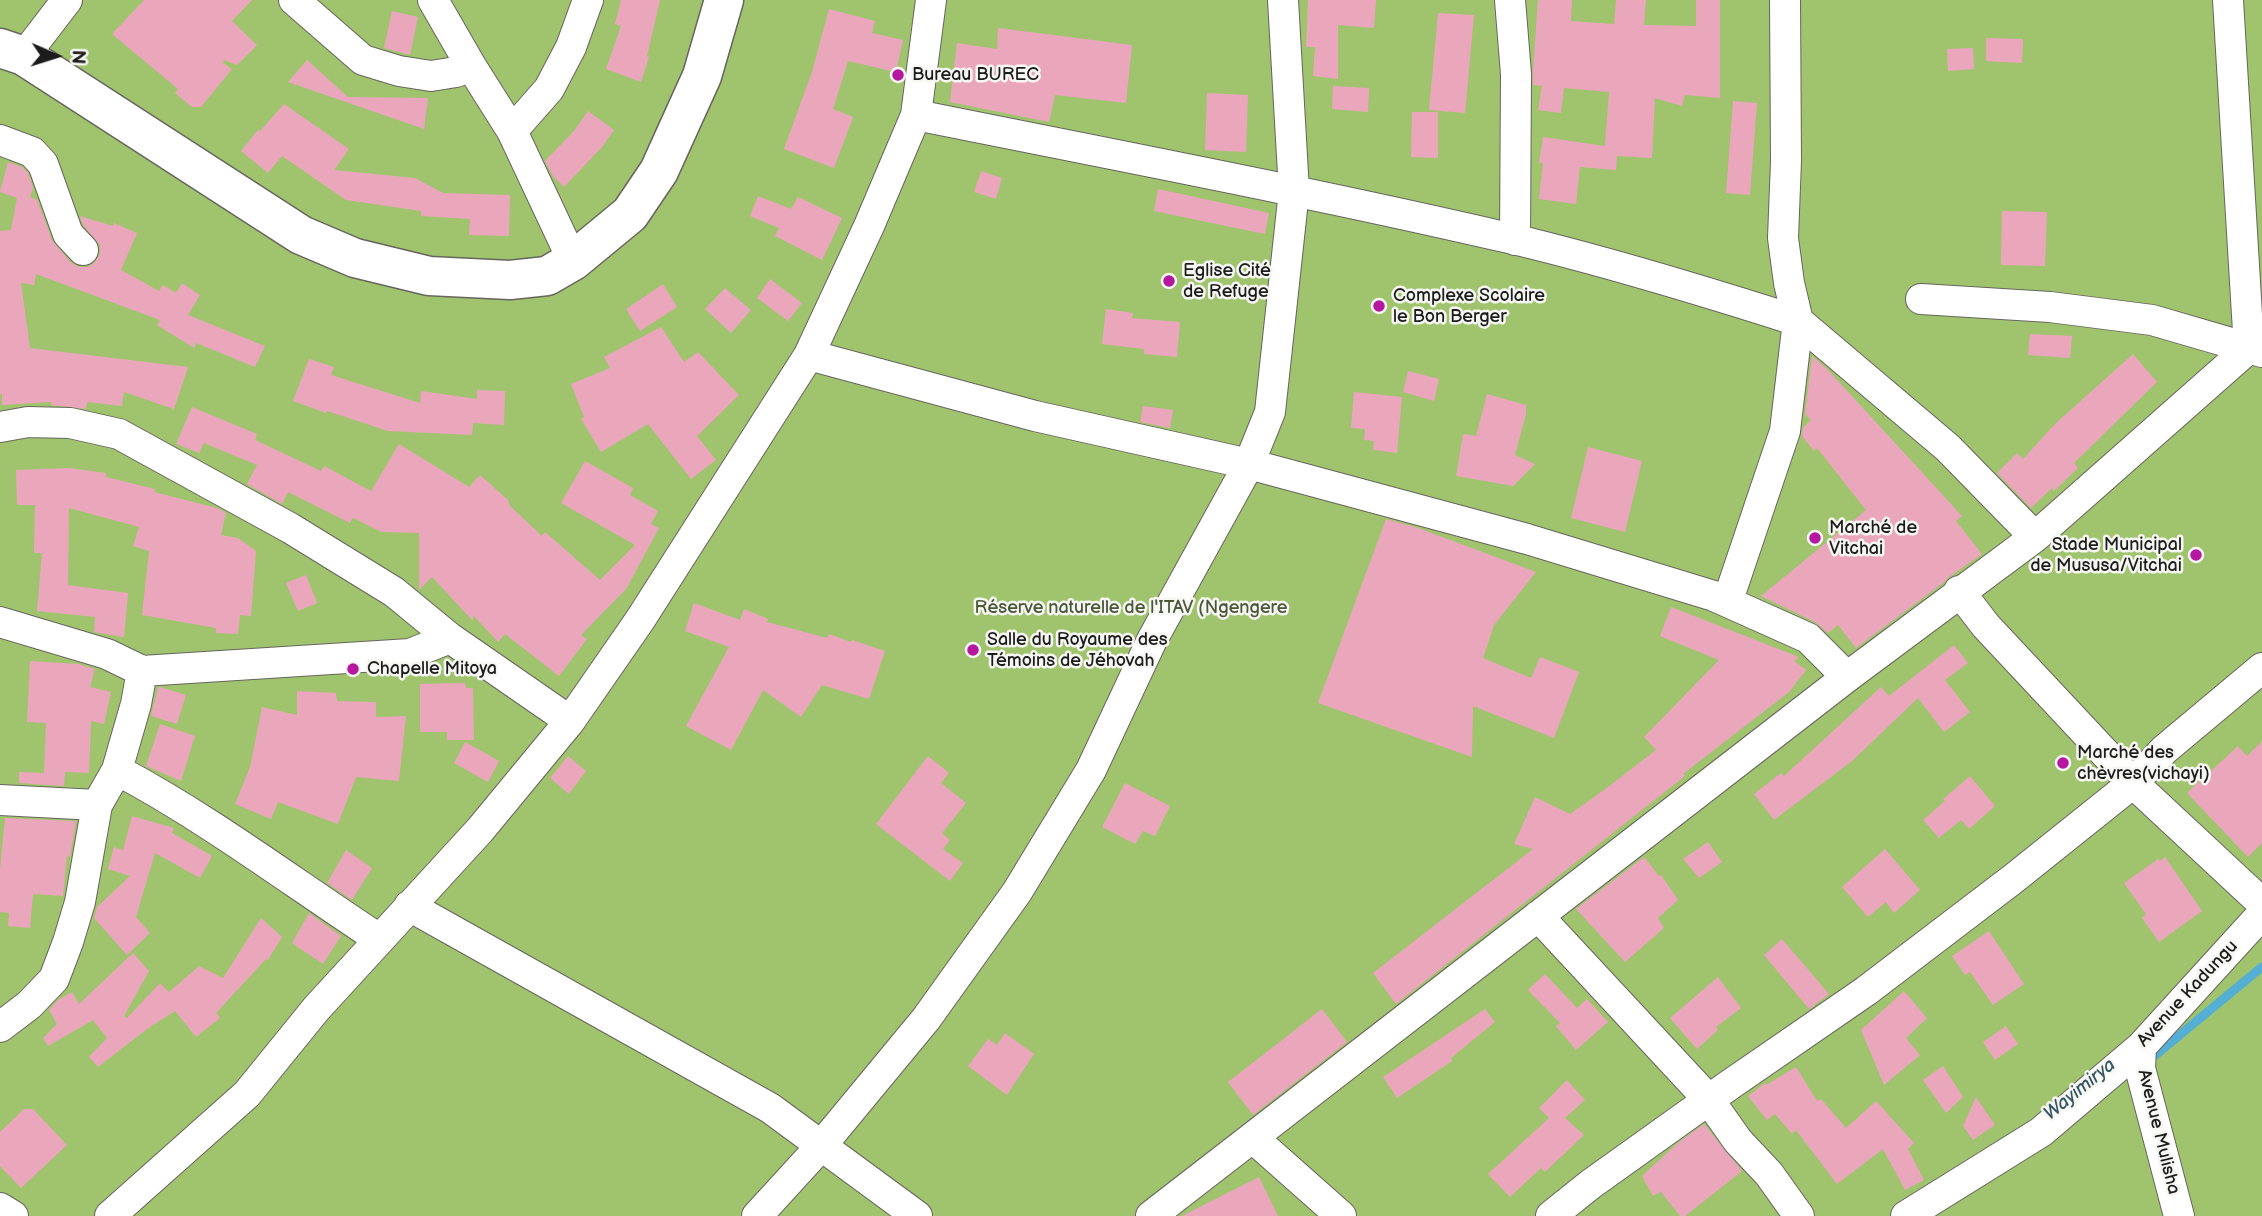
<!DOCTYPE html>
<html>
<head>
<meta charset="utf-8">
<style>
	body { margin:0 }
	#map { position:relative; width:2262px; height:1216px; overflow:hidden; background:#f1ecda; font-family:"Balsamiq Sans",sans-serif }
	canvas { display:block }
	.north { position:absolute; left:21px; top:21px; width:70px; height:70px; -webkit-text-stroke:5px #f6f6f2; paint-order:stroke; rotate:93deg; font-size:19px; font-weight:700; line-height:28px; text-align:center; color:#1c1c1c }
	.north::after { content:''; display:block; margin:auto; width:24px; height:32px; background:#1c1c1c; clip-path:polygon(50% 0,100% 100%,50% 72%,0 100%) }
</style>
</head>
<body>
<div id="map">
<canvas width="2262" height="1216"></canvas>
<div class="north">N</div>
</div>
<script>
const context = document.querySelector('canvas').getContext('2d');
context.lineJoin = 'round';
function fillPath(path, color) { context.fillStyle = color; context.fill(path, 'evenodd'); }
function trace(path, color, width, dash) { context.strokeStyle = color; context.lineWidth = width; context.lineCap = dash ? 'butt' : 'round'; context.setLineDash(dash || []); context.stroke(path); }
function drawText(font, color, halo, rows, align = 'center') {
  context.font = font + ' "Balsamiq Sans",sans-serif'; context.lineWidth = 5; context.setLineDash([]); context.textBaseline = 'middle'; context.strokeStyle = halo; context.fillStyle = color; for (const [text, x, y, turn = 0] of rows) {
    context.save(); context.translate(x, y); context.rotate((+turn || 0) * Math.PI / 180); context.textAlign = isNaN(turn) ? turn : align; if (halo) context.strokeText(text, 0, 0); context.fillText(text, 0, 0); context.restore();
  }
}
fillPath(new Path2D(`
	M0 0H2262V1216H0Z`), '#a0c46e');
trace(new Path2D(`
	M2147 1062 2262 967`), '#55aed3', 9);
fillPath(new Path2D(`
	M144 0H252L232 21 257 45 237 65 224 60 223 63 232 69 201 107H192L175 93 178 89 112 34Z
	M621 0H660L647 56 649 57 641 82 606 69 621 26 615 24Z
	M1308 0H1376L1374 28 1338 25V79L1313 76 1315 47H1306Z
	M1538 0H1572L1571 21 1614 24 1616 0H1646L1644 25 1696 26V0H1720V98L1685 95 1682 106 1655 98 1652 158 1617 156 1616 170 1580 167 1576 204 1539 199 1543 163H1539L1543 137 1605 146 1609 92 1564 88 1561 113 1538 110 1542 86 1533 85V69Z
	M829 9 875 21 872 33 903 40 896 72 848 61 833 109 853 117 834 168 784 149 812 72Z
	M392 11 418 17 410 55 384 48Z
	M1438 13 1474 15 1465 113 1429 110Z
	M998 28 1132 45 1126 103 1055 95 1049 122 950 102 957 43 997 49Z
	M1986 38 2023 39 2022 63 1986 61Z
	M1973 48 1974 69 1948 71 1947 49Z
	M307 60 348 97 428 98 424 129 288 82Z
	M1333 86 1369 88 1368 112 1332 109Z
	M1207 93 1248 95 1246 152 1205 150Z
	M1733 101 1757 103 1750 195 1726 193Z
	M284 104 349 149 334 170 415 178 443 193 510 195 509 236 469 235 470 219 421 216V211L346 200 282 156 268 173 241 151 258 130 260 131Z
	M588 111 614 130 603 146 564 187 553 176 545 161 574 131Z
	M1412 112H1438V158L1411 157Z
	M8 162 22 167 28 173 33 188 30 197 37 200 52 240 70 262 79 267H88L95 262 100 254V245L83 225 80 216 113 226 114 223 137 233 121 270 159 291 163 285 176 293 182 283 200 295 188 315 265 346 255 367 196 343 194 348 157 325 160 320 36 274 34 285 21 283 30 348 188 367 174 409 124 392 122 406 87 402 86 409 51 405V402L2 405V394H0V231L11 230 17 198 0 192Z
	M981 171 1002 178 996 199 974 192Z
	M1158 189 1269 213 1265 234 1154 211Z
	M758 196 791 209 798 197 842 218 822 260 775 236 779 228 750 216Z
	M2002 211 2047 212 2045 266 2001 265Z
	M770 279 802 303 788 321 757 298Z
	M663 284 677 307 640 331 626 309Z
	M725 288 751 310 731 333 705 309Z
	M1106 309 1133 313 1132 318 1180 322 1177 357 1144 354V349L1102 344Z
	M661 327 684 362 698 352 739 395 697 436 716 460 691 479 648 424 601 452 581 419 584 417 571 384 610 368 604 357Z
	M2030 334 2072 336 2070 358 2028 355Z
	M2133 354 2157 382 2074 463 2078 468 2054 491 2052 488 2031 508 1997 473 2017 453 2023 459 2055 424Z
	M1812 356 1828 370 1962 516 1956 521 1982 554 1949 577 1943 583 1856 648 1838 625 1828 633 1815 622 1761 596 1866 510 1817 448 1814 451 1802 436 1803 428 1811 420 1805 414Z
	M309 359 334 367 331 375 420 403 421 391 477 399V390L505 391 504 425 473 423 472 435 388 431 327 411 326 413 293 401Z
	M1408 371 1439 379 1434 401 1403 392Z
	M1354 392 1402 397 1397 453 1373 450 1374 441 1364 440 1365 429 1351 428Z
	M1487 394 1526 405V414L1515 455 1535 464 1513 486 1456 476 1463 434 1476 436Z
	M1143 406 1173 410 1170 428 1140 422Z
	M192 407 257 434 255 440 321 471 324 466 371 491 399 444 469 487 480 475 508 500 510 506 542 536 545 532 600 580 635 545 561 503 585 461 633 488 630 495 658 511 651 524 659 528 626 589 581 635 587 639 559 676 505 634 498 642 473 615V621L432 577 419 590V533L382 532 353 518 350 523 288 492 282 504 247 484 257 465 204 443 199 453 176 444Z
	M1588 447 1642 461 1625 532 1571 518Z
	M69 468 106 473V477L155 489 154 492 217 508 226 513 221 535 238 538 256 551 251 616 240 615 238 634 216 633V628L142 615 149 551 133 546 139 527 69 508 68 585 128 593 124 637 94 632 95 617 37 611 42 553H34L35 505H17L16 470Z
	M1386 519 1418 528 1536 572 1494 625 1483 658 1531 678 1540 657 1579 672 1554 738 1473 706 1472 757 1318 703Z
	M306 575 317 603 298 611 286 583Z
	M694 603 740 620 744 609 768 619 767 622 827 638 829 634 851 642 852 640 885 651 869 699 822 685 801 717 763 690 731 750 686 726 729 647 685 631Z
	M1671 607 1799 657 1794 661 1806 670 1789 692 1683 774 1685 776 1396 1004 1373 973 1533 849 1514 844 1535 797 1570 814 1604 790 1656 750 1644 737 1719 660 1660 636Z
	M1954 645 1968 663 1945 680 1970 712 1944 732 1918 698 1852 761 1774 820 1754 794 1781 773 1784 776 1881 687 1889 696Z
	M30 661 78 664 95 669 90 687 111 692 104 724 91 721 89 773 65 772 64 786 19 783V772L44 773 46 723 27 722Z
	M465 683 466 688H473L474 740H447V732H420V684Z
	M160 687 186 695 177 724 151 716 158 688Z
	M297 691 336 693 337 701 376 702V717L406 716 399 781 356 777 338 824 278 802 271 819 235 804 250 767 262 707 297 715Z
	M160 724 195 736 181 781 146 766Z
	M2262 741V843L2248 857 2187 793 2238 746 2247 756Z
	M465 742 499 761 488 782 454 763Z
	M568 756 586 771 569 794 550 778Z
	M928 756 949 773 941 783 966 803 942 833 950 840 943 849 963 863 950 881 876 824Z
	M1970 776 1995 806 1969 829 1961 820 1939 838 1923 820 1945 801 1943 799Z
	M1125 783 1170 806 1155 836 1143 831 1135 844 1102 827Z
	M132 816 174 828 172 833 212 856 200 878 155 853 136 917 150 933 127 955 94 918 97 907 130 876 108 869 114 847 123 850Z
	M5 818 76 821 70 857 67 856 63 896 33 894 30 928 8 926 9 913 0 912V869Z
	M1708 842 1722 862 1699 878 1683 859Z
	M1885 849 1920 890 1894 913 1886 902 1868 917 1842 887Z
	M346 850 372 868 352 900 327 883Z
	M1644 857 1659 876 1661 875 1678 900 1658 918 1664 928 1625 962 1576 909Z
	M2165 857 2202 911 2159 942 2142 918 2146 914 2124 883 2158 859 2160 861Z
	M309 913 341 936 323 964 292 943Z
	M261 918 282 937 268 960 266 959 216 1013 220 1018 196 1037 175 1011 147 1029 98 1067 89 1057 107 1038 93 1020 48 1046 43 1038 57 1024 49 1010 58 1000 72 992 79 1004 133 953 149 971 124 1016 127 1018 160 983 169 992 199 966 223 978Z
	M1989 931 2024 984 1993 1005 1970 972 1965 975 1952 956Z
	M1782 939 1829 994 1809 1009 1764 955Z
	M1545 974 1577 1008 1587 999 1608 1022 1576 1050 1556 1026 1560 1023 1528 990Z
	M1718 977 1741 1008 1716 1027 1718 1030 1697 1049 1670 1018Z
	M1904 991 1927 1018 1906 1038 1920 1055 1884 1085 1861 1030Z
	M1322 1009 1347 1042 1253 1115 1228 1082Z
	M1485 1009 1495 1022 1451 1058 1452 1061 1397 1098 1383 1077Z
	M2006 1026 2018 1044 1995 1060 1983 1042Z
	M1005 1033 1034 1054 1007 1095 968 1066 988 1039 997 1045Z
	M1943 1066 1963 1097 1946 1113 1923 1080Z
	M1796 1067 1817 1101 1821 1099 1846 1128 1876 1101 1914 1143 1908 1149 1924 1180 1905 1190 1883 1149 1837 1184 1796 1130 1792 1134 1775 1114 1767 1120 1748 1096 1765 1083 1766 1085Z
	M1567 1080 1585 1100 1565 1118 1584 1135 1545 1172 1541 1168 1510 1197 1488 1174 1549 1118 1539 1108Z
	M1976 1097 1995 1125 1973 1140 1963 1126Z
	M24 1109H33L67 1145 21 1188 0 1166V1132Z
	M1704 1124 1742 1171 1685 1216H1680L1661 1192 1653 1196 1642 1176 1679 1142Z
	M1259 1177 1278 1216H1182Z`), '#eaa7bc');
const minor = new Path2D(`
	M294 0 363 60 399 71 431 76 456 72 471 66
	M433 0 471 66 512 131 573 261
	M1510 0 1516 74 1515 240
	M1785 0 1786 161 1783 238 1789 283 1798 321 1948 448 2035 537
	M2228 0 2249 348
	M24 56 67 0
	M916 115C1115 155 1315 193 1513 239 1609 262 1704 291 1798 321L1785 431 1728 600
	M512 131 549 89 571 47 588 0
	M0 140 32 152 43 164 68 234 83 250
	M1921 299 2050 307 2152 320 2262 352
	M809 355 1035 416 1249 464 1527 539 1714 596 1808 638 1847 677
	M0 427 28 422 70 423 119 434 290 528 394 592 450 638 570 721
	M1959 591 1986 626 2133 783 2262 903
	M0 622 107 654 142 671 410 654 450 638
	M117 770C209 819 292 882 379 939
	M0 800 97 805
	M409 906 770 1108 917 1216
	M1538 916 1709 1100 1738 1141 1769 1174 1799 1216
	M0 1027 29 1005 54 979 68 942 80 902 97 805 117 770 136 704 142 671
	M2141 1047 2140 1068 2179 1216
	M1253 1138 1341 1216
	M0 1208 13 1216
	M110 1216 247 1094 316 1009 480 830 570 721 640 620 809 355 869 226 916 115 931 0
	M757 1216 821 1146 926 1019 1017 892 1091 770 1152 640 1249 464 1270 412 1294 191 1283 0
	M1151 1216 1847 677 2035 537 2249 348
	M1551 1216 1591 1184 1728 1086 1866 991 2013 879 2133 783 2164 750 2262 668
	M1906 1216 2041 1132 2141 1047 2262 914`);
const major = new Path2D(`
	M0 48 24 56 301 235 355 258 429 276 510 280 547 276 573 261 630 214 659 171 702 76 724 0`);
trace(minor, '#67655e', 32);
trace(major, '#67655e', 41);
trace(minor, '#fff', 30);
trace(major, '#fff', 38);
for (const [x, y, r, color] of [
	[898,75,7,"#b5179e"],
	[1169,281,7,"#b5179e"],
	[1379,306,7,"#b5179e"],
	[1815,538,7,"#b5179e"],
	[2196,555,7,"#b5179e"],
	[973,650,7,"#b5179e"],
	[353,669,7,"#b5179e"],
	[2063,763,7,"#b5179e"]
]) { const dot = new Path2D(); dot.arc(x, y, r, 0, 2 * Math.PI); context.fillStyle = color; context.fill(dot); trace(dot, '#f6f6f2', 2.5); }
drawText('18px', '#1c1c1c', '#f6f6f2', [
	["Bureau BUREC",912,75],
	["Eglise Cité",1183,271],
	["de Refuge",1183,292],
	["Complexe Scolaire",1393,296],
	["le Bon Berger",1393,317],
	["Marché de",1829,528],
	["Vitchai",1829,549],
	["Stade Municipal",2182,545,"right"],
	["de Mususa/Vitchai",2182,566,"right"],
	["Salle du Royaume des",987,640],
	["Témoins de Jéhovah",987,661],
	["Chapelle Mitoya",367,669],
	["Marché des",2077,753],
	["chèvres(vichayi)",2077,774]
], 'left');
drawText('18px', '#4a5739', '#f6f6f2', [
	["Réserve naturelle de l'ITAV (Ngengere",1131,608]
]);
drawText('18px', '#1c1c1c', '#f6f6f2', [
	["Avenue Kadungu",2188,994,-47],
	["Avenue Mulisha",2158,1132,76]
]);
drawText('italic 19px', '#335665', '#f6f6f2', [
	["Wayimirya",2080,1090,-39]
]);
</script>
</body>
</html>
